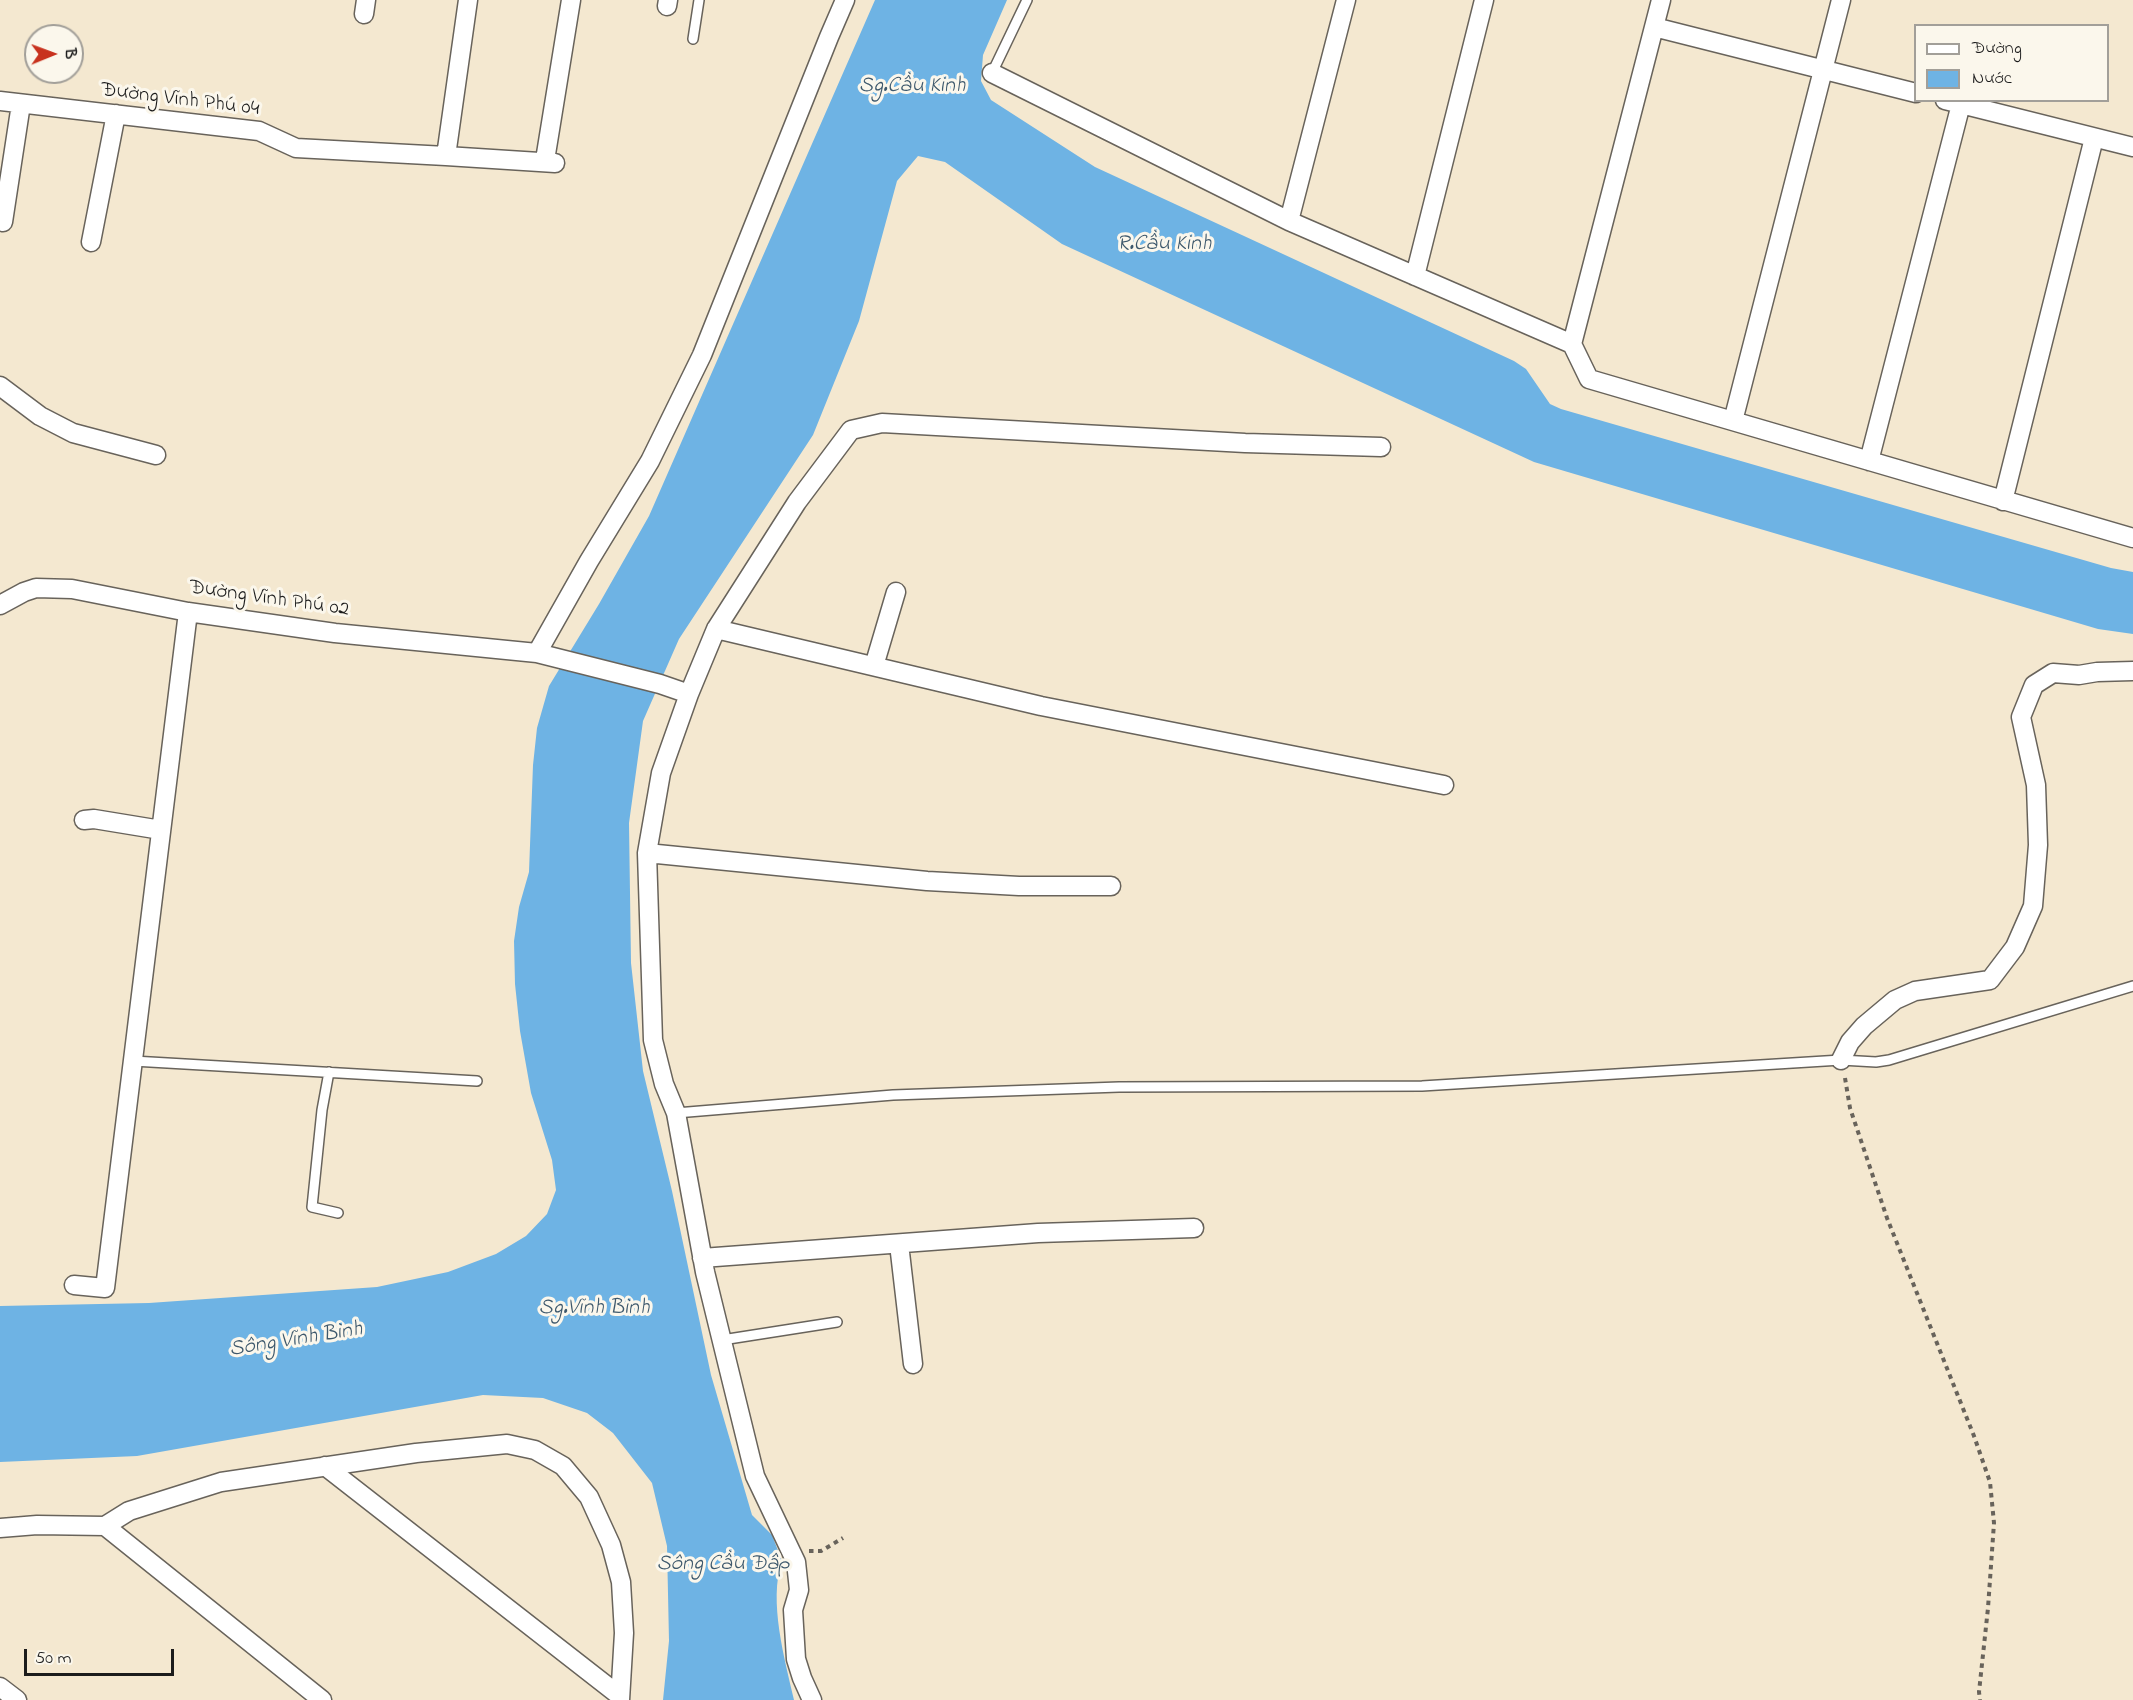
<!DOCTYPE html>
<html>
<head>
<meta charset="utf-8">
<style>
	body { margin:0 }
	#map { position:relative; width:2133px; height:1700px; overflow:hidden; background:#f4e8d0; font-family:"Indie Flower",sans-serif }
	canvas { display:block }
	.legend { position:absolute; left:1914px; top:24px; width:195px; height:78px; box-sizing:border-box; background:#fbf7ec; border:2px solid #a29f99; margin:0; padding:8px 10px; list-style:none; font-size:18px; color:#1c1c1c }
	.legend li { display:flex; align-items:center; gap:12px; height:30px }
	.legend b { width:30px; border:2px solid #a29f99 }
	.north { position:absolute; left:24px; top:24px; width:60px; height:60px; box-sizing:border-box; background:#fbf7ec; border:2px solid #a29f99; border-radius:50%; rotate:89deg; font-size:16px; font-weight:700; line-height:24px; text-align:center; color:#1c1c1c }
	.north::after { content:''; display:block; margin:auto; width:21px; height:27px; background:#c8321e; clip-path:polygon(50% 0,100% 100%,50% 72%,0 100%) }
	.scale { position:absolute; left:24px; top:1649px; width:150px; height:27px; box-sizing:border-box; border:3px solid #1c1c1c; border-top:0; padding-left:8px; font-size:18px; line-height:21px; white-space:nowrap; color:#1c1c1c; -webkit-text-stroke:4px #fbf7ec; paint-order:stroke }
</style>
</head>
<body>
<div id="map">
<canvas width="2133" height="1700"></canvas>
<ul class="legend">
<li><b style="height:8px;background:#fff"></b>Đường</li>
<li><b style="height:16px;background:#6eb3e4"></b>Nước</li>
</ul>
<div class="north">B</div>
<div class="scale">50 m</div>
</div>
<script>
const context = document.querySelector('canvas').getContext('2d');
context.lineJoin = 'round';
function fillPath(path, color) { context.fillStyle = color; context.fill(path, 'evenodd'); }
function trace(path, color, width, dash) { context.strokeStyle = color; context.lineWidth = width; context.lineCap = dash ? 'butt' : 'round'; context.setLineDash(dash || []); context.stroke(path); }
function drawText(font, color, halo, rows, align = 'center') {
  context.font = font + ' "Indie Flower",sans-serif'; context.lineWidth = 6; context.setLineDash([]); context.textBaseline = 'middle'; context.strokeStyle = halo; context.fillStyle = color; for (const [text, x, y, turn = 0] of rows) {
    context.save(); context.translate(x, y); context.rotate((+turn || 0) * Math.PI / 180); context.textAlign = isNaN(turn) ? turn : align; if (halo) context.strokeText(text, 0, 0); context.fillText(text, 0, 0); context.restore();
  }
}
fillPath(new Path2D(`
	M875 0H1007L983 55 981 81 991 100 1095 167 1514 361 1526 369 1550 404 1561 409 2111 568 2133 572V634L2098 629 1534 462 1062 244 945 162 918 156 897 181 859 321 813 435 679 639 643 721 629 823 631 963 643 1071 672 1191 711 1375 752 1515 772 1535 782 1561C768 1601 785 1660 794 1700H663L669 1641 667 1546 652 1483 613 1433 587 1413 543 1398 483 1395 137 1456 0 1462V1306L149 1303 377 1287 448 1272 496 1254 526 1236 547 1214 556 1190 552 1160 531 1093 520 1031 515 984 514 941 519 907 529 872 533 765 537 728 549 686 599 604 649 516Z`), '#6eb3e4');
const service = new Path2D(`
	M693 39 699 0
	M992 73 1027 0
	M133 1061 477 1081
	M329 1072 322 1110 312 1207 338 1213
	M676 1113 893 1095 1119 1087 1422 1086 1841 1060 1876 1062 1889 1060 2133 986
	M722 1340 837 1322`);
const minor = new Path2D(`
	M667 6 668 0
	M364 14 366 0
	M1654 27 1916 93
	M992 73 1289 221 1572 344 1589 379 2133 538
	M1945 100 2133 147
	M0 101 259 131 296 148 446 156 468 0
	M546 154 571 0
	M446 156 555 163
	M1289 221 1346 0
	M3 222 21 104
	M91 242 116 114
	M1415 276 1484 0
	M1572 344 1661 0
	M0 386 40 416 73 433 156 455
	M1733 421 1841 0
	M1869 461 1961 104
	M2003 501 2094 138
	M0 605 24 592 36 588 72 589 188 612 335 633 537 653 660 684 689 694 661 773 647 853 653 1040 664 1084 676 1113 705 1272 755 1476 796 1562 799 1590 793 1610 796 1659 802 1678 812 1700
	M716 629 1041 706 1444 785
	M537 653 589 561 650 461 702 355 829 37 845 0
	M874 666 896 592
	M689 694 716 629 797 502 851 430 882 423 1245 443 1381 447
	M84 820 94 819 161 830
	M647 853 927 881 1019 886H1111
	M1841 1060 1850 1042 1864 1026 1895 1000 1915 991 1990 980 2015 947 2033 906 2038 845 2036 785 2021 717 2034 685 2053 673 2079 675 2097 672 2133 671
	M899 1244 913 1364
	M702 1258 1038 1233 1194 1228
	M74 1285 105 1288 188 612
	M325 1466 620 1696
	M105 1526 322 1700
	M0 1528 37 1525 105 1526 129 1511 221 1482 416 1453 507 1444 535 1450 563 1466 589 1497 611 1545 621 1582 624 1633 620 1700
	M0 1687 17 1700`);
trace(service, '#68635b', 12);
trace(minor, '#68635b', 21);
trace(new Path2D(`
	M1845 1078 1850 1108 1887 1218 1974 1436 1990 1482 1994 1523 1988 1608 1979 1692 1980 1700
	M809 1551H821L843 1538`), '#68635b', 4, [4.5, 4.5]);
trace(service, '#fff', 9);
trace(minor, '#fff', 18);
drawText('21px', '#1c1c1c', '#fbf7ec', [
	["Đường Vĩnh Phú 04",180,101,7],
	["Đường Vĩnh Phú 02",269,600,8]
]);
drawText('italic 22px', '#3d586c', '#fbf7ec', [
	["Sg.Cầu Kinh",912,87],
	["R.Cầu Kinh",1164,245],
	["Sg.Vĩnh Bình",594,1309],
	["Sông Vĩnh Bình",296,1341,-9],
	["Sông Cầu Đập",723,1565]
]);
</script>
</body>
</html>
